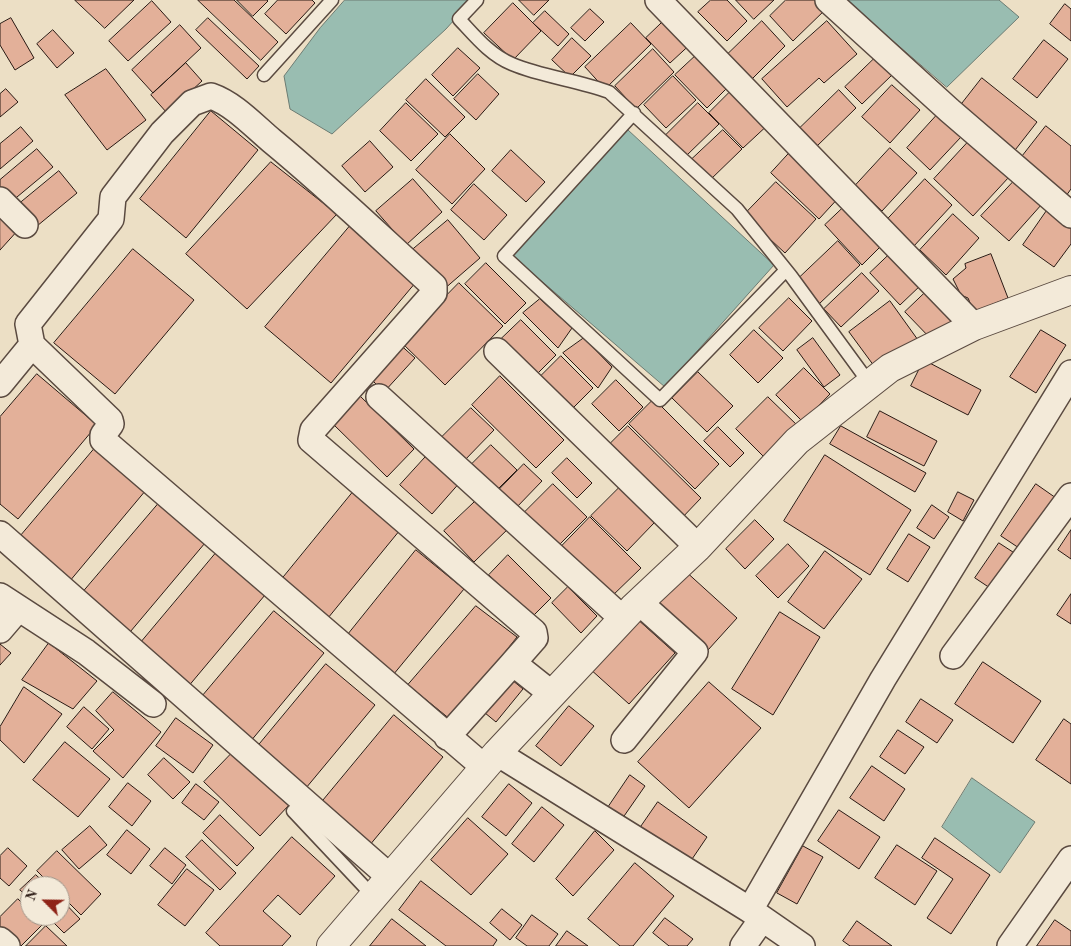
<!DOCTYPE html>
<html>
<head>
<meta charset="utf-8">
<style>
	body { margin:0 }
	#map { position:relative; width:1071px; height:946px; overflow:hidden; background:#ecdfc5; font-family:"Old Standard TT",serif }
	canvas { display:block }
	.north { position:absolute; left:20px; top:876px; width:50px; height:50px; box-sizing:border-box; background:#f3ead9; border:1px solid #a2968a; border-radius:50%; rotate:293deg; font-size:14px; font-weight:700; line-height:20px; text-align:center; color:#291913 }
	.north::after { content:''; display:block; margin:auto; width:18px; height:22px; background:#8f2418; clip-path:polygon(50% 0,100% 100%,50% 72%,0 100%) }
</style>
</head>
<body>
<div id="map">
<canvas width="1071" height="946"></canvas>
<div class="north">N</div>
</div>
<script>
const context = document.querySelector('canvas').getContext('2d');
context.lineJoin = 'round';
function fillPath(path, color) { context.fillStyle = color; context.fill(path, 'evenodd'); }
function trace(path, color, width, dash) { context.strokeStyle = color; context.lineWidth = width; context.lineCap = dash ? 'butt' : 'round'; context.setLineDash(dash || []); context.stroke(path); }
const water = new Path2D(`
	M345 0H472L446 29 332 134 290 109 284 76 320 28Z
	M846 0H999L1019 17 947 87Z
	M628 130 774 265 665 387 510 254Z
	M972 778 1035 822 1000 873 942 827Z`);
fillPath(water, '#99bdb1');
trace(water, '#6c7b72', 1);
const building = new Path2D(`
	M75 0H134L105 28Z
	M198 0H234L278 42 261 60Z
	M237 0H267L268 1 253 16Z
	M278 0H312L315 3 286 34 265 14Z
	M519 0H549L534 15Z
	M711 0H727L747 21 727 41 698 12Z
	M736 0H774L754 19Z
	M786 0H819L827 8 793 41 770 16Z
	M152 1 171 22 128 61 109 41Z
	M513 3 541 31 513 60 484 33Z
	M1065 4 1071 9V41L1050 24Z
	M590 9 604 22 585 41 571 28Z
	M545 11 569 34 558 46 533 23Z
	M671 14 696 39 670 63 646 38Z
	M11 18 34 58 15 70 0 45V24Z
	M208 18 259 66 247 79 196 30Z
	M762 21 785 46 752 79 728 54Z
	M827 21 857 54 824 83 819 78 787 107 762 79Z
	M631 23 651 44 605 89 585 67Z
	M180 25 201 48 153 93 132 70Z
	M53 30 74 53 57 68 37 44Z
	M572 38 591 56 570 77 552 60Z
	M1044 40 1068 59 1037 98 1013 79Z
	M458 48 480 68 453 96 432 75Z
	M704 48 735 80 707 108 675 75Z
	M653 49 674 72 636 109 615 86Z
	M875 58 892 75 862 104 845 87Z
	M186 63 202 81 167 113 151 95Z
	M106 69 146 120 107 150 65 95Z
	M478 74 499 94 476 120 454 99Z
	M673 76 696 100 666 128 644 105Z
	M982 78 1037 122 1012 154 957 110Z
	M426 79 465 117 445 137 406 100Z
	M892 85 920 110 890 143 862 117Z
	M736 86 771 122 743 148 709 113Z
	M6 89 18 102 0 117V94Z
	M839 90 856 108 816 147 799 129Z
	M406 103 438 134 411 161 380 131Z
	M698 103 719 124 686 156 666 135Z
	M211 111 258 150 186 238 140 199Z
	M937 115 961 137 930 170 907 148Z
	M1046 126 1071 146V189L1063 200 1017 163Z
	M21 127 33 141 0 169V144Z
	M723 130 742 149 709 181 690 161Z
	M450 134 485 169 452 204 416 170Z
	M970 140 1009 177 973 216 934 179Z
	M370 141 393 167 365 192 342 166Z
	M890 148 917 173 882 211 855 186Z
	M37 149 53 167 11 202 0 189V180Z
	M793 149 842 194 819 219 771 173Z
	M511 150 545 182 526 202 492 171Z
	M271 162 337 214 247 309 186 254Z
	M59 171 77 193 37 226 19 204Z
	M413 179 442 212 406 245 376 211Z
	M925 179 952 205 913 247 885 222Z
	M1016 179 1042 204 1009 241 981 216Z
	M776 182 816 219 785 253 744 215Z
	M474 184 507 215 484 240 451 210Z
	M845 206 882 245 862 265 825 225Z
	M1048 209 1071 225V244L1054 267 1023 245Z
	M953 214 979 238 946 275 920 250Z
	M0 215 19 229 0 250Z
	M448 220 480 258 443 290 411 251Z
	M350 226 416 282 331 383 265 327Z
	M838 241 860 265 819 304 797 280Z
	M133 249 194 300 115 394 54 343Z
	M892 252 922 284 900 305 870 273Z
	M991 254 1008 298 974 312 968 298 961 295 953 279 966 268 965 264Z
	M486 263 526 303 505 324 465 284Z
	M862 273 879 291 841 327 824 309Z
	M459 283 503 326 445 385 401 342Z
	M929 289 956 319 933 341 905 312Z
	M789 298 812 321 783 351 759 328Z
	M540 299 572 328 558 348 523 313Z
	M890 301 918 340 877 370 849 332Z
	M521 320 556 355 533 378 497 343Z
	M754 330 783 358 758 383 730 355Z
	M1041 330 1066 345 1036 393 1010 377Z
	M584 338 612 367 598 388 563 353Z
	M813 338 840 375 824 387 797 350Z
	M396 341 415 358 384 392 366 374Z
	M561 356 593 388 571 410 539 378Z
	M924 360 981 390 968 415 911 386Z
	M804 368 830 394 803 422 776 395Z
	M698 372 733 406 707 432 672 398Z
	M37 374 97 425 18 519 0 504V417Z
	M500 376 564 440 536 468 472 405Z
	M616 380 643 407 619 431 592 404Z
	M359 395 414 449 387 477 332 423Z
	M768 397 798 426 766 459 736 429Z
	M654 399 719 464 695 489 629 424Z
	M471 408 494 430 462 463 439 440Z
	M880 411 937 441 924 466 867 437Z
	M628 426 701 498 679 521 605 449Z
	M841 426 926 473 915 492 830 444Z
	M718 427 744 453 730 467 704 441Z
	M491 445 517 470 498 489 472 464Z
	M95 448 146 490 69 582 18 539Z
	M431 451 462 480 432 514 400 485Z
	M825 455 911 510 870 575 784 521Z
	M567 458 592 483 577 498 552 473Z
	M524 464 542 481 515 509 497 492Z
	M553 484 587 517 557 547 523 514Z
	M1036 484 1056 498 1022 550 1001 536Z
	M619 488 654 523 627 551 591 516Z
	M353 492 400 530 328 618 282 579Z
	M958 492 974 500 963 521 948 512Z
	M482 495 511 526 474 562 444 531Z
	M159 503 205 543 125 638 78 598Z
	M932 505 949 517 934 539 917 528Z
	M590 517 641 568 610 598 560 548Z
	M755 520 774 539 745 569 726 549Z
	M1071 530V559L1058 550Z
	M909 534 930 547 908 582 887 569Z
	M999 543 1016 554 993 590 975 578Z
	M788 544 809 566 778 598 756 576Z
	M416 550 464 589 393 675 346 637Z
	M825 551 862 579 824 629 788 602Z
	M216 553 265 595 187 688 138 646Z
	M508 555 551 598 532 617 489 575Z
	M683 569 737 618 708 650 654 601Z
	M568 587 597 616 581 633 552 603Z
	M1071 594V624L1057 615Z
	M476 606 517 637 451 720 408 685Z
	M274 611 324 653 250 742 200 699Z
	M780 612 820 637 773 715 732 689Z
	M635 617 675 653 629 704 589 668Z
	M49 643 97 681 73 709 22 680Z
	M0 644 11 653 0 665Z
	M983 662 1041 701 1013 743 955 704Z
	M326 664 375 705 301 794 253 752Z
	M506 675 523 689 496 722 479 708Z
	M709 682 761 728 689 808 638 762Z
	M24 687 62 714 24 763 0 740V727Z
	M113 692 161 732 123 778 93 751 114 730 96 711Z
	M921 699 953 720 937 743 906 722Z
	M569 706 594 726 561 766 536 746Z
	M84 707 109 729 92 749 67 727Z
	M394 715 443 757 369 846 321 803Z
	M176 718 213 745 193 773 156 746Z
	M1064 719 1071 724V784L1036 760Z
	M898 730 924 747 905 774 880 757Z
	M65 742 110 779 78 817 33 780Z
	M233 752 289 805 260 836 204 782Z
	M164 758 190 782 173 799 148 775Z
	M872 766 905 789 884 821 850 798Z
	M630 775 645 786 622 819 607 809Z
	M128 783 151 801 132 826 109 807Z
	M196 784 219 802 204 820 182 803Z
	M509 784 532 803 506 836 482 817Z
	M658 802 707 837 688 865 638 831Z
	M542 807 564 825 534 862 512 844Z
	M839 810 880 837 859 869 818 841Z
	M220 815 254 848 237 866 203 833Z
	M468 818 508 854 471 895 431 860Z
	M90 826 107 845 79 869 62 850Z
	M127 830 150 849 131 874 107 855Z
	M595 831 614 850 573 896 556 879Z
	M292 837 335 876 300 915 278 895 263 911 291 936 282 946H220L206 933Z
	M935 838 990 875 951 934 927 918 953 879 922 858Z
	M202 840 236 873 220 890 186 857Z
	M897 845 937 871 915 905 875 878Z
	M803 846 823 857 797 904 777 893Z
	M8 848 27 866 9 886 0 878V856Z
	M165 848 186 865 172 884 150 866Z
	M57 851 101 894 81 915 60 894V886H52L37 871Z
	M635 863 674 896 633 946H620L588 919Z
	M187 869 214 890 185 926 158 905Z
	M36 875 48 886H30V899L20 890Z
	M421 881 497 940 493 946H446L399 910Z
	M60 898 80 919 64 933 47 916H60Z
	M18 899 30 911V916H35L43 924 21 946 0 927V917Z
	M502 909 522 925 510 940 490 923Z
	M532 915 558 934 549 946H527L516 938Z
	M665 918 693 939 687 946H669L653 933Z
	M392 919 426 946H370Z
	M1055 920 1071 931V946H1037Z
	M857 921 892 946H850L843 941Z
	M46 926 67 946H26Z
	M567 931 588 946H556Z`);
fillPath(building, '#e3b099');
trace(building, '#291913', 1);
const service = new Path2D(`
	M477 0 459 19C475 36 490 55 512 64 543 77 577 80 609 92L737 209 791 276 870 384
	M264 75 332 0
	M634 113 504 256 660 400 786 270
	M293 811 373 896`);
const minor = new Path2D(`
	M658 0 974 326
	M828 0 949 110 1071 215
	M0 200 25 225
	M32 345 110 420 111 424 103 435V440L484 767
	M497 351 698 547
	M0 384 32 345 28 324 111 219 113 197 162 133 192 103 211 96C234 104 253 125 272 141 328 187 380 237 434 286V293L313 430 311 440 534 632 535 638 513 663 552 694
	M379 397 623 619
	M0 534 390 877
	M0 596 86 652 153 704
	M0 630 18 609
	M953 656 1071 496
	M447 737 513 663
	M624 740 695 652 639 602
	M497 753 750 910 802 946
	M750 910 883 679 1071 373
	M0 940 7 946
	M743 946 762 919
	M1010 946 1071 859`);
const tertiary = new Path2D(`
	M331 946 497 753 633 608 698 547 797 441 890 368 974 326 1071 290`);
trace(service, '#5a4a40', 15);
trace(minor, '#5a4a40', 28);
trace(tertiary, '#5a4a40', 30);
trace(service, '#f3ead9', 12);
trace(minor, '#f3ead9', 25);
trace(tertiary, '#f3ead9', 28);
</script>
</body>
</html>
